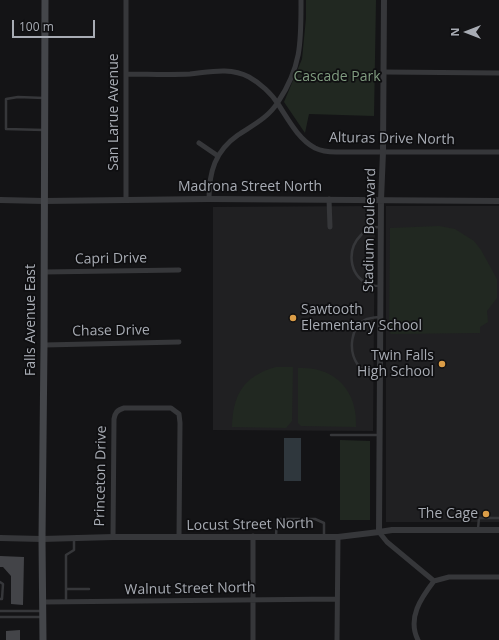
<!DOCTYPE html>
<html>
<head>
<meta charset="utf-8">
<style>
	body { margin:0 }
	#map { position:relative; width:499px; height:640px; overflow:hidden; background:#141416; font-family:"Open Sans",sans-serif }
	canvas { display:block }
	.north { position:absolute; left:447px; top:12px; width:40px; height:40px; -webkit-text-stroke:3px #0f0f11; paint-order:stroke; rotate:270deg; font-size:11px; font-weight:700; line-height:16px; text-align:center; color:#a8acb4 }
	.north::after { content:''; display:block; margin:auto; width:14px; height:18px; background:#a8acb4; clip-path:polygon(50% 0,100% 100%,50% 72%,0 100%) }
	.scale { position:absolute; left:12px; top:20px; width:83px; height:18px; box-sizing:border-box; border:2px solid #a8acb4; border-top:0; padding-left:5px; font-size:12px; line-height:14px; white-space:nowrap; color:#a8acb4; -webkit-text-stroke:3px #0f0f11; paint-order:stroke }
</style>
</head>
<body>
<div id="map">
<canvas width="499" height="640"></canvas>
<div class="north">N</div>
<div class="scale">100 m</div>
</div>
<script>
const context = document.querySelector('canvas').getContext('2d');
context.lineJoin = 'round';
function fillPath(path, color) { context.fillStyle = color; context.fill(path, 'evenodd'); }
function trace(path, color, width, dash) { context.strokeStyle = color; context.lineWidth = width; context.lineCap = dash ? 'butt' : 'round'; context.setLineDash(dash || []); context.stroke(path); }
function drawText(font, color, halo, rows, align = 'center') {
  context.font = font + ' "Open Sans",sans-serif'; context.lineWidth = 3.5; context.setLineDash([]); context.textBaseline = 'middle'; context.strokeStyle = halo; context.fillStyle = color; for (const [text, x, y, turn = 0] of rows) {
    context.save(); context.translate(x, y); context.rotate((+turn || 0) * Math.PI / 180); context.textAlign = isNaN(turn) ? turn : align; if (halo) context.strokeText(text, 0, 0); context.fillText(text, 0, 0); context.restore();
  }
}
fillPath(new Path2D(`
	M375 206 373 431 213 430V207Z
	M386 206H499V522H386Z`), '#202022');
fillPath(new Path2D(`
	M306 0H376L374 116 309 114 305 133 284 102 302 59 306 18Z
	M439 226 455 229 474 241 481 250 497 279V298L487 311 488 322 480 327V333L391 334 389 330 390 228Z
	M276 367H293L292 421 286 428 232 427C233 395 243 376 276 367Z
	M298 368C335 366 358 391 356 427L301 426 298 423Z
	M340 440 370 441V520H340Z`), '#212821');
fillPath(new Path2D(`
	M284 438H301V481H284Z`), '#2f373d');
fillPath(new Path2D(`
	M0 556 24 557 23 605 11 604V576L3 567H0Z
	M20 630V640H6V631Z`), '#434448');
trace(new Path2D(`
	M44 98 18 97 6 99V129L44 130
	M380 227C377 227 374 227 371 228 367 228 364 232 361 235 347 249 348 274 368 284 371 286 376 286 380 286
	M379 377C372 374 363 372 358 365 348 351 350 326 367 319 371 318 376 317 380 317
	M331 435H379
	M478 529 479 518H499
	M276 536 277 519H315L324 523V536
	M0 582 3 584 2 599H0
	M66 589H89
	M66 601V555L74 550V539
	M0 611H42
	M0 617H41`), '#36373a', 2.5);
trace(new Path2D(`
	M384 72 499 73
	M126 74C147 74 168 75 190 74 210 72 230 67 249 77 260 83 272 94 278 104 288 119 298 139 315 148 321 151 329 152 336 152H499
	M199 143 218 156
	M209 199C209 172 215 151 238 135 253 125 268 118 278 102 302 66 301 41 301 0
	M329 199 330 227
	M126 200V0
	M44 272 179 270
	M44 345 179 342
	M379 532 387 542 434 581
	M113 537 114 419C115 413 117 410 124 408H171L179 414 180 423 179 537
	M434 581 449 577H499
	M43 602 337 599
	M253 640V536
	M337 640 338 537
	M418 640C407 618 421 598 434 581`), '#36373a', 5);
trace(new Path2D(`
	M0 200 44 201 209 199 499 201
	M379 532 381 200 383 152 384 0
	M0 538 42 539 113 537H338L379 532 392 530H499`), '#36373a', 6);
trace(new Path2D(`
	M43 640 42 539 44 345 45 0`), '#44464a', 7);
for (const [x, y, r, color] of [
	[293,318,4,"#db9d47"],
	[442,364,4,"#db9d47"],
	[486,514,4,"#db9d47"]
]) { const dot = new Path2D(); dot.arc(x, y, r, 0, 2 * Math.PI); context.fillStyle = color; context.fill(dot); trace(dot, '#0f0f11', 1.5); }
drawText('14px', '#819d81', '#0f0f11', [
	["Cascade Park",337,77]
]);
drawText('14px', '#a8acb4', '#0f0f11', [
	["San Larue Avenue",114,112,-90],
	["Alturas Drive North",392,139,1],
	["Madrona Street North",250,187],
	["Stadium Boulevard",370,230,-89],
	["Capri Drive",111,259,-1],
	["Falls Avenue East",31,320,-90],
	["Chase Drive",111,331,-1],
	["Princeton Drive",101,476,-89],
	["Locust Street North",250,525,-1],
	["Walnut Street North",190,589,-1]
]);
drawText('14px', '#a8acb4', '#0f0f11', [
	["Sawtooth",301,310,"left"],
	["Elementary School",301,326,"left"],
	["Twin Falls",434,356],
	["High School",434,372],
	["The Cage",478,514]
], 'right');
</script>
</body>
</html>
